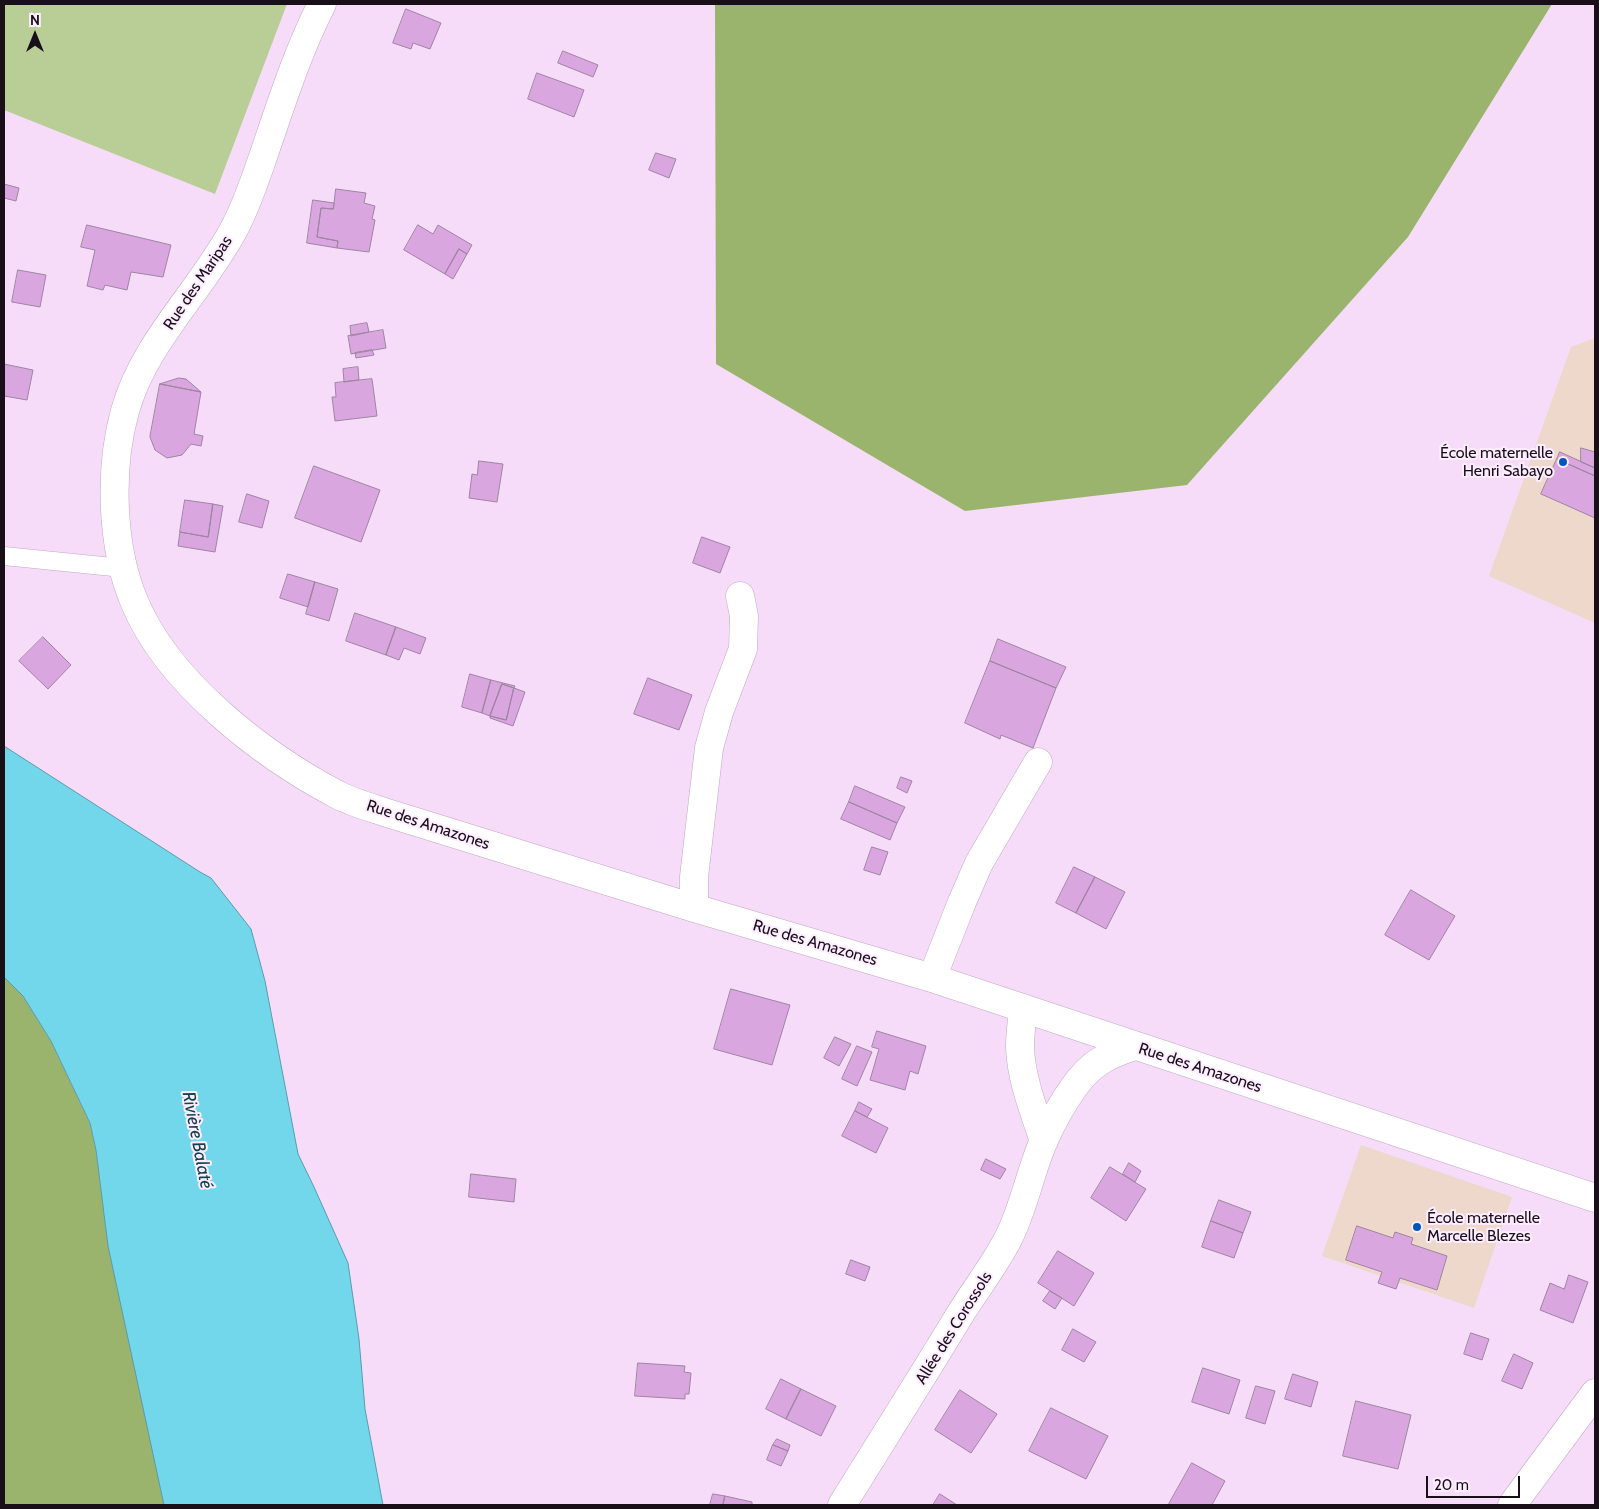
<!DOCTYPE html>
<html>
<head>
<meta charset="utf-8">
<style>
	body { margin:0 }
	#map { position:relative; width:1599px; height:1509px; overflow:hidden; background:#f6dcf9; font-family:Cabin,sans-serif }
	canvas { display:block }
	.frame { position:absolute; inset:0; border:5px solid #180f19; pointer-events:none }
	.north { position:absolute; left:10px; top:10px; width:50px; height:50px; -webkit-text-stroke:4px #fdedff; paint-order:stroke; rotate:0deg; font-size:14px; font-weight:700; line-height:20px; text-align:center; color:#180f19 }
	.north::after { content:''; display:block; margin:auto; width:18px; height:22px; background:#180f19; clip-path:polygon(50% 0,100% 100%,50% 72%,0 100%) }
	.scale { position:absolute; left:1426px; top:1476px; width:94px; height:22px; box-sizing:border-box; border:2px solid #180f19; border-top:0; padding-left:6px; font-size:15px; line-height:18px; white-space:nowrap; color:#180f19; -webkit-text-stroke:4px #fdedff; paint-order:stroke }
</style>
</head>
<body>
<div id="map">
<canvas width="1599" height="1509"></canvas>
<div class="frame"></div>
<div class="north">N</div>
<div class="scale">20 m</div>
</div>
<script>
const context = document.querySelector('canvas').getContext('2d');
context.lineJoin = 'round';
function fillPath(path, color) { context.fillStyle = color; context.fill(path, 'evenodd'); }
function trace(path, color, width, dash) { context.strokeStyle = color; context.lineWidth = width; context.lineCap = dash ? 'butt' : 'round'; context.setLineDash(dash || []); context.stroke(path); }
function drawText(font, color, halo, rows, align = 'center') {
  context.font = font + ' Cabin,sans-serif'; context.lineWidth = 4; context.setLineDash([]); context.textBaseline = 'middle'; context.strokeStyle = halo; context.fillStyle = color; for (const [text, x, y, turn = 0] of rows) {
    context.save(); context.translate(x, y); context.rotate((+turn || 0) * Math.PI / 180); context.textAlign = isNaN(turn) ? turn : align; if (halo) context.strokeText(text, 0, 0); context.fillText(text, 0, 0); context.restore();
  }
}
fillPath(new Path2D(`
	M1595 338V623L1489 576 1571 347Z
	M1361 1145 1512 1197 1474 1308 1322 1256Z`), '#eed7cb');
fillPath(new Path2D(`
	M4 4H287L215 194 4 110Z`), '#b9ce97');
fillPath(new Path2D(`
	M715 4H1552L1408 237 1187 485 965 511 716 364Z
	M4 977 23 996 51 1041 90 1123 96 1150 164 1505H4Z`), '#9ab46e');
const water = new Path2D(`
	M4 746 200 872 211 878 251 929 265 981 298 1154 314 1187 348 1263 359 1339 365 1409 383 1505H164L108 1246 96 1150 90 1123 51 1041 23 996 4 977Z`);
fillPath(water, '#73d7ec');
trace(water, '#589bad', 1);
const building = new Path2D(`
	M406 9 441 23 430 49 413 43 411 49 393 43Z
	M563 51 598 65 593 77 558 63Z
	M537 73 584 90 574 117 528 99Z
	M656 153 676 159 669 178 649 170Z
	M4 184 19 188 16 201 4 198Z
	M336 189 366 193 364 203 375 206 372 219 375 220 369 252 337 248 338 241 317 237 321 208 333 209Z
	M313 200 334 203 333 209 321 208 317 237 338 241 337 248 307 243Z
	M87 225 171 245 163 277 131 272 127 290 105 285 103 290 87 286 95 250 81 247Z
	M418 225 433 234 438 225 472 245 467 254 459 249 445 274 404 250Z
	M459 249 467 254 453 279 445 274Z
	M18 270 46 275 40 307 12 302Z
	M367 323 369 332 351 336 350 326Z
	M383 330 386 348 351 354 348 336Z
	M372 350 374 355 356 358 355 353Z
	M4 364 33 370 27 400 4 396Z
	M358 367 359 380 344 382 343 369Z
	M179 378 186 379 201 392 160 384Z
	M372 379 377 416 335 421 332 397H336L335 383Z
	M160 384 201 392 194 434 203 436 201 446 191 444 182 455 167 458 155 450 150 437Z
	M1581 448 1595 452V468L1581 462Z
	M1560 452 1595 468V476L1557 459Z
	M1557 459 1595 476V518L1541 494Z
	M479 461 503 464 497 502 469 498 472 474 477 475Z
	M314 466 380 490 361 542 295 518Z
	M247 494 269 501 262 528 239 522Z
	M185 500 213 504 208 537 180 532Z
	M213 504 223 506 215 552 178 546 180 532 208 537Z
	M702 537 730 547 720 573 693 563Z
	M288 574 315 582 308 607 280 598Z
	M315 582 338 589 329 621 306 614Z
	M355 613 396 627 386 655 346 641Z
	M396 627 426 638 420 654 404 648 399 660 386 655Z
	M43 637 71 665 48 689 19 661Z
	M998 639 1066 667 1056 688 990 661Z
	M990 661 1056 688 1033 748 1001 735 1000 739 965 723Z
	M470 674 491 680 482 713 462 707Z
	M648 678 692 695 679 730 634 714Z
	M491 680 515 686 514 688 502 684 490 716 482 713Z
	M502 684 514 688 506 720 490 716Z
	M514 688 525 692 513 726 490 718V716L506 720Z
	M901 777 912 781 907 793 897 788Z
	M855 786 905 807 897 823 849 802Z
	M849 802 897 823 890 840 841 819Z
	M872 847 888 852 880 875 864 870Z
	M1074 867 1095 877 1076 913 1056 903Z
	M1095 877 1125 892 1106 929 1076 913Z
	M1411 890 1455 916 1429 960 1385 935Z
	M731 989 790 1005 772 1065 714 1049Z
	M877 1031 926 1046 918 1074 910 1071 905 1090 870 1080 879 1049 872 1047Z
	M835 1037 851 1044 839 1066 824 1058Z
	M857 1046 872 1052 857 1086 842 1079Z
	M859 1102 872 1109 867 1117 855 1111Z
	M855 1111 888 1128 876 1153 842 1136Z
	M986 1159 1006 1169 1000 1179 981 1170Z
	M1129 1163 1141 1171 1135 1182 1123 1174Z
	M1110 1167 1146 1189 1126 1221 1091 1198Z
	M471 1174 516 1179 514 1202 469 1197Z
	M1219 1200 1251 1212 1243 1233 1211 1221Z
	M1211 1221 1243 1233 1234 1258 1202 1247Z
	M1357 1226 1393 1238 1395 1232 1413 1238 1411 1244 1447 1256 1437 1290 1400 1278 1396 1289 1378 1283 1382 1272 1346 1260Z
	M1058 1251 1094 1273 1074 1306 1038 1283Z
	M851 1260 870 1267 865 1281 846 1274Z
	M1569 1275 1588 1282 1573 1323 1540 1310 1550 1283 1564 1289Z
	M1050 1291 1062 1298 1055 1309 1043 1301Z
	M1073 1329 1096 1342 1084 1362 1062 1350Z
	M1471 1333 1489 1339 1482 1360 1464 1354Z
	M1514 1354 1533 1363 1522 1389 1502 1381Z
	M638 1363 685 1366 684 1372 691 1373 689 1394H685V1399L635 1396Z
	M1203 1368 1240 1380 1229 1414 1192 1402Z
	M1293 1374 1318 1382 1311 1407 1285 1399Z
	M781 1379 801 1389 786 1419 766 1409Z
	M1256 1386 1275 1391 1265 1424 1246 1418Z
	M801 1389 836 1406 821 1436 786 1419Z
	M960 1390 997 1414 971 1453 935 1430Z
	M1356 1401 1411 1415 1398 1469 1343 1456Z
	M1051 1408 1108 1436 1086 1479 1029 1451Z
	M777 1439 790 1445 788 1451 773 1445Z
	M773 1445 788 1451 781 1466 767 1460Z
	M1192 1463 1225 1481 1212 1505H1171L1169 1504Z
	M713 1494 725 1496 723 1505H710Z
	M940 1494 957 1505H933Z
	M725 1496 752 1502V1505H723Z`);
fillPath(building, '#daa6e0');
trace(building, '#9d85a0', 1);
const service = new Path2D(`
	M4 556 123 568`);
const minor = new Path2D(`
	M322 4C298 51 282 101 265 151 256 177 247 205 234 229 201 291 144 342 125 411 109 468 111 546 134 601 167 682 262 755 338 795 352 802 369 807 384 812L694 908 932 978 1595 1198
	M694 908V877L709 748 719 712 743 649 744 616 740 596
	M932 978 962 902 979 863 1038 762
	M1023 1008C1022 1021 1020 1034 1020 1047 1021 1079 1034 1111 1044 1141
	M842 1505C881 1442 921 1379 959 1316 975 1290 994 1266 1008 1239 1024 1208 1030 1172 1044 1140 1052 1122 1062 1104 1074 1087 1091 1063 1107 1055 1135 1046
	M1512 1505 1595 1393`);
trace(service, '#c0a7c3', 19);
trace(minor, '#c0a7c3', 29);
trace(service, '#fff', 18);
trace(minor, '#fff', 28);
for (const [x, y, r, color] of [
	[1563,462,5,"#0456bf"],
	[1417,1227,5,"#0456bf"]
]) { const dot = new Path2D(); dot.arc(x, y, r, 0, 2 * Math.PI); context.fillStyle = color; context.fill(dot); trace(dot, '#fdedff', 2); }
drawText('16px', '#180f19', '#fdedff', [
	["Rue des Maripas",198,283,-56],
	["Rue des Amazones",428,825,18],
	["Rue des Amazones",815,943,16],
	["Rue des Amazones",1200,1068,18],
	["Allée des Corossols",954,1328,-58]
]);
drawText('16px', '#180f19', '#fdedff', [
	["École maternelle",1553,453],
	["Henri Sabayo",1553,471],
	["École maternelle",1427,1218,"left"],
	["Marcelle Blezes",1427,1236,"left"]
], 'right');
drawText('italic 18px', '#12414a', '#fdedff', [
	["Rivière Balaté",197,1140,79]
]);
</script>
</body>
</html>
